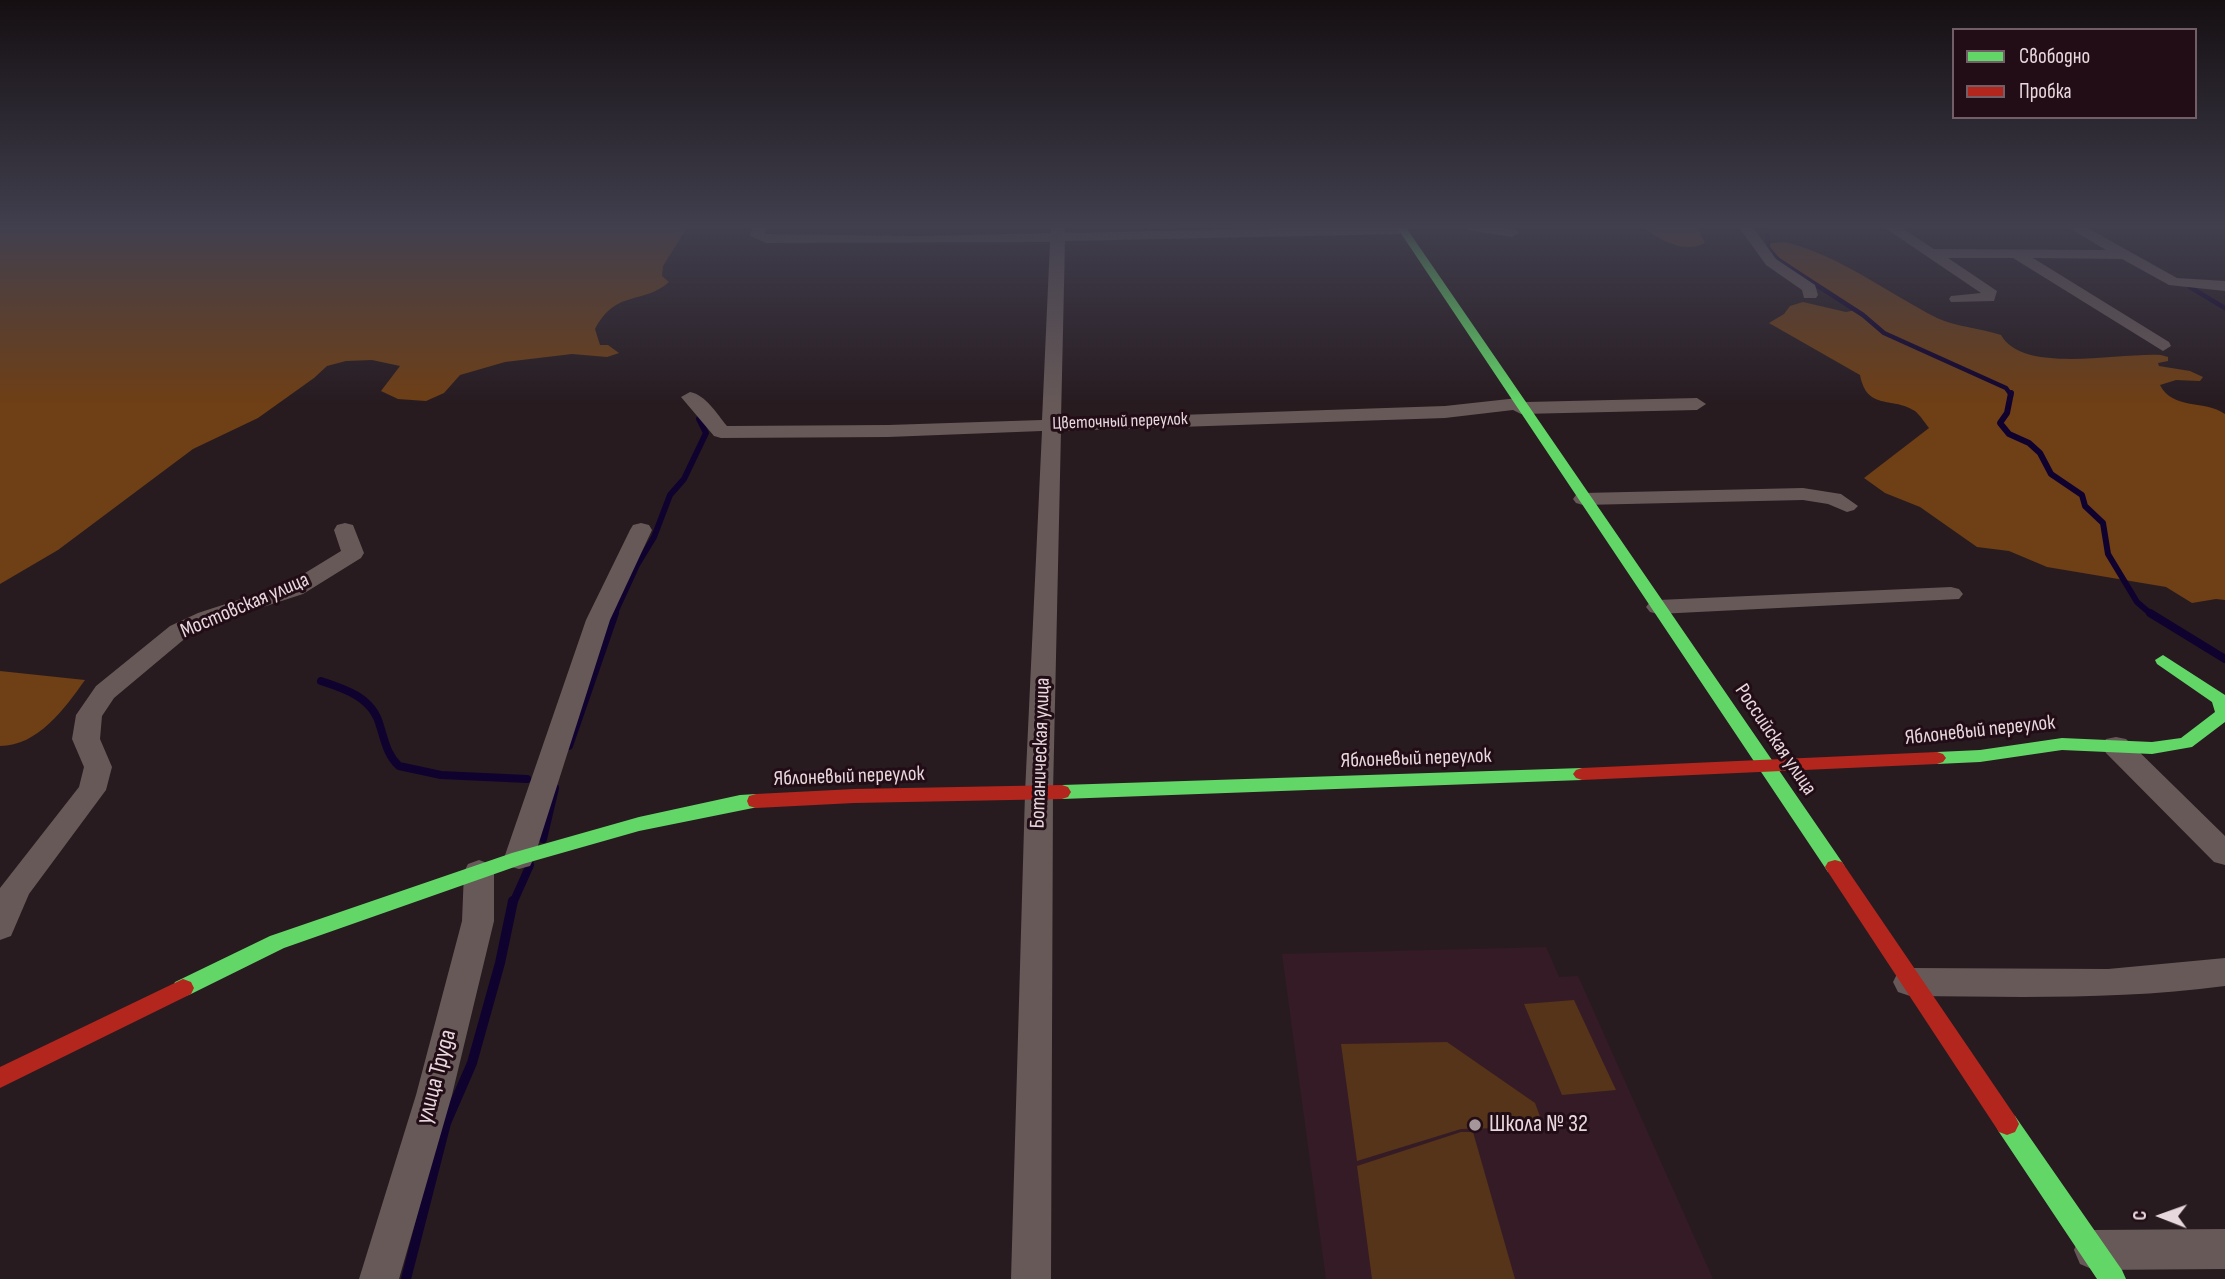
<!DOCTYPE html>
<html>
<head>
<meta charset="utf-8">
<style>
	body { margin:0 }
	#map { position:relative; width:2225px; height:1279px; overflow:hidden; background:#271b20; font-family:"Sofia Sans Condensed",sans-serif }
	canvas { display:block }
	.legend { position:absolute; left:1952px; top:28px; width:245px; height:91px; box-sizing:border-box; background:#220d16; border:2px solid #715e66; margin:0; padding:9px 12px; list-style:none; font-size:21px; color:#e7d8dd }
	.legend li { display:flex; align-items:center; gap:14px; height:35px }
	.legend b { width:35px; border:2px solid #715e66 }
	.north { position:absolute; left:2127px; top:1181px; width:70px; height:70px; -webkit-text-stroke:5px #220d16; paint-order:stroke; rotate:271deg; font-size:19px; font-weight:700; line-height:28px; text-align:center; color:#e7d8dd }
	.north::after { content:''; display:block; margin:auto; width:24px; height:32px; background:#e7d8dd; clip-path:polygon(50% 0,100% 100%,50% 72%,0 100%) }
</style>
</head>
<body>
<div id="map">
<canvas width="2225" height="1279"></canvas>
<ul class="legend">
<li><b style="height:9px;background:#63d668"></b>Свободно</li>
<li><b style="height:9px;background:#b3261e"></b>Пробка</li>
</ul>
<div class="north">С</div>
</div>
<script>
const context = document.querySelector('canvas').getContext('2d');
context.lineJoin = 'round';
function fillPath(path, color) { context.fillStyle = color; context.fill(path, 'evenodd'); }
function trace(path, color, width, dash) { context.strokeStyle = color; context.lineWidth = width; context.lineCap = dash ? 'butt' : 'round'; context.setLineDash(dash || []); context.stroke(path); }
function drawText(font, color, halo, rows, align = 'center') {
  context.font = font + ' "Sofia Sans Condensed",sans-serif'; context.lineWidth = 6; context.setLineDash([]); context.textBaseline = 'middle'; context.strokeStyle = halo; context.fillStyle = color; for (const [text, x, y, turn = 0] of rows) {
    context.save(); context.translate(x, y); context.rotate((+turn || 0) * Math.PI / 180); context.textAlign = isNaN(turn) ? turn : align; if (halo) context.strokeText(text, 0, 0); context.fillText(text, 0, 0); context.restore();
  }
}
fillPath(new Path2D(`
	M1546 947 1559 977 1578 976 1713 1279H1326L1282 954Z`), '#351b26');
fillPath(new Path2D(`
	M1574 1000 1616 1090 1562 1095 1524 1004Z
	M1447 1042 1535 1103 1544 1127 1461 1129 1357 1161 1341 1044Z
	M1461 1132H1473L1515 1279H1372L1357 1166Z`), '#553419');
fillPath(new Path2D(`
	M0 226H688L663 266 662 276 669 282C643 305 616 289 595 329L600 345H608L619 353 607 357 572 354 505 362 460 375 444 393 426 401 398 399 381 391 400 366 372 360 346 361 327 366 314 378 258 418 193 449 58 550 0 584Z
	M1642 226H1734L1698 228 1705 243C1685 254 1658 240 1642 226Z
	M1785 242C1839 255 1888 293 1937 318 1956 327 1981 328 2001 335 2023 375 2121 352 2161 355L2168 357V361L2158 363 2159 366 2190 371 2203 377 2200 381 2176 380 2160 385C2172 410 2206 400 2225 414V600L2216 599 2192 603 2166 587 2047 567 2009 551 1977 547 1920 507 1885 493 1864 478 1929 428C1925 423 1920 415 1915 411 1891 396 1867 411 1860 375L1769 323 1784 314 1790 306 1803 302 1846 312 1856 310 1774 254 1764 250 1762 244Z
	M0 671 85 680C65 708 38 746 0 746Z`), '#6f3f15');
trace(new Path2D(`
	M1760 226 1767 233 1768 248 1778 260 1863 315 1884 333 2006 388 2011 395
	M2190 287 2225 308`), '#10022e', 4.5);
trace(new Path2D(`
	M2011 393 2007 413 2000 423 2009 434 2029 443 2040 453 2051 474 2082 495 2085 506 2103 523 2108 554 2137 602 2152 615
	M614 615 637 565 654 537 670 495 684 479 706 433 699 419 701 416`), '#10022e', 6);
trace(new Path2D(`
	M2150 613 2225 659
	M321 681C346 689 373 698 380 726 385 741 387 755 399 766L441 775 527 779
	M569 746 615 613
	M543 839 555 788
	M513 903 530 865`), '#10022e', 8);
trace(new Path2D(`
	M406 1279 446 1123 472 1063 500 963 513 901`), '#10022e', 10);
fillPath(new Path2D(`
	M769 226 764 234 920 236 1051 233V226H1065V233L1374 226H1404L1409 230 1402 234 1065 241 1061 419 1445 406 1518 398 1526 402 1697 398 1706 404 1697 410 1521 414 1513 410 1445 418 1061 431 1053 793 1051 1279H1011L1025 793 1042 431 888 437 721 438 714 436 681 397 690 392C706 395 717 414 727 426L888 425 1042 420 1050 242 766 243 750 236 753 226Z
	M1461 226H1497L1517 230 1519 233 1512 237 1468 230Z
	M1738 226H1752L1776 259 1815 285 1818 295 1816 298H1804L1802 290 1766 265Z
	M1882 226H1899L1934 249 2106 250 2066 226H2084L2177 278 2225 281V291L2169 285 2122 259 2033 258 2169 342 2171 346 2163 351 2013 258H1948L1997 291 1994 301 1951 302 1949 299 1951 296 1981 293Z
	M1803 488 1841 494 1858 506 1854 510 1847 512 1828 504 1803 500 1583 505 1576 503 1573 499 1576 495 1583 493Z
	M345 523 353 525 364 553 361 558 303 594 214 623 188 636 114 698 102 716 100 739 112 767 106 790 29 894 11 936 0 940V888L79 787 84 767 72 739 76 715 96 686 170 626 198 613 287 584 341 551 334 530 337 525Z
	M641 523 649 525 652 530 610 620 534 858 530 866 519 869 508 866 504 858 586 620 630 530 633 525Z
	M1951 587 1959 589 1963 594 1959 599 1658 614 1650 612 1646 607 1650 602 1658 600Z
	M2116 737 2126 739 2225 836V865L2214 862 2106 753 2102 746 2106 739Z
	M479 860 490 864 494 872V921L452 1095 399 1279H359L416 1095 462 921 464 872 468 864Z
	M2225 958V986C2120 1000 2015 997 1910 996L1898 992 1893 982 1898 972 1910 968 2108 969Z
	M2225 1229V1269L2094 1270 2080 1264 2074 1250 2080 1236 2094 1230Z`), '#675958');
fillPath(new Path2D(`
	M1396 226H1405L1842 862 1845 867 1842 872 1835 874 1828 872Z
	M2163 655 2225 695V722L2192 747 2152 754 2062 750 1980 762 1937 764 1931 762 1928 758 1931 754 1937 752 1980 750 2062 738 2152 742 2181 738 2215 712 2212 702 2157 664 2155 660Z
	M1582 768 1588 770 1591 774 1588 778 1582 780 1062 799 1056 797 1053 792 1056 787 1062 785Z
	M756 794 763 796 765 801 763 806 639 831 523 864 284 948 191 994 183 997 175 994 172 988 175 982 270 936 512 853 639 817 740 795Z
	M2007 1113 2015 1116 2122 1270 2126 1279H2097L1999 1132 1995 1124 1999 1116Z`), '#63d668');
fillPath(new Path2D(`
	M1937 752 1943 754 1946 758 1943 762 1937 764 1582 780 1576 778 1573 774 1576 770 1582 768Z
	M1062 785 1068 787 1071 792 1068 797 1062 799 854 803 756 808 749 806 747 801 749 796 756 794 854 789Z
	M1835 860 1842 862 2015 1116 2019 1124 2015 1132 2007 1135 1999 1132 1828 872 1825 867 1828 862Z
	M183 979 191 982 194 988 191 994 0 1088V1067Z`), '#b3261e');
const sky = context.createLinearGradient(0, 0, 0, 405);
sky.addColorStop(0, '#150f12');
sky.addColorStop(0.56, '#413f4e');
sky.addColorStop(1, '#413f4e00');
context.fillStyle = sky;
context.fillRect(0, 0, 2225, 405);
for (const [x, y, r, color] of [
	[1475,1125,7,"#a4969b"]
]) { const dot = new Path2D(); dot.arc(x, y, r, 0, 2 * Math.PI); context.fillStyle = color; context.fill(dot); trace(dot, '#220d16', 2.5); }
drawText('18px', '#e7d8dd', '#220d16', [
	["Цветочный переулок",1120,422,-2]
]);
drawText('21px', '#e7d8dd', '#220d16', [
	["Мостовская улица",245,606,-23],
	["Яблоневый переулок",1980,731,-6],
	["Российская улица",1775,740,56],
	["Ботаническая улица",1041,753,-88],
	["Яблоневый переулок",1416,759,-2],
	["Яблоневый переулок",849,777,-2]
]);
drawText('24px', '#e7d8dd', '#220d16', [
	["улица Труда",437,1077,-75]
]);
drawText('24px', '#e7d8dd', '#220d16', [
	["Школа № 32",1489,1125]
], 'left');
</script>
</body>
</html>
